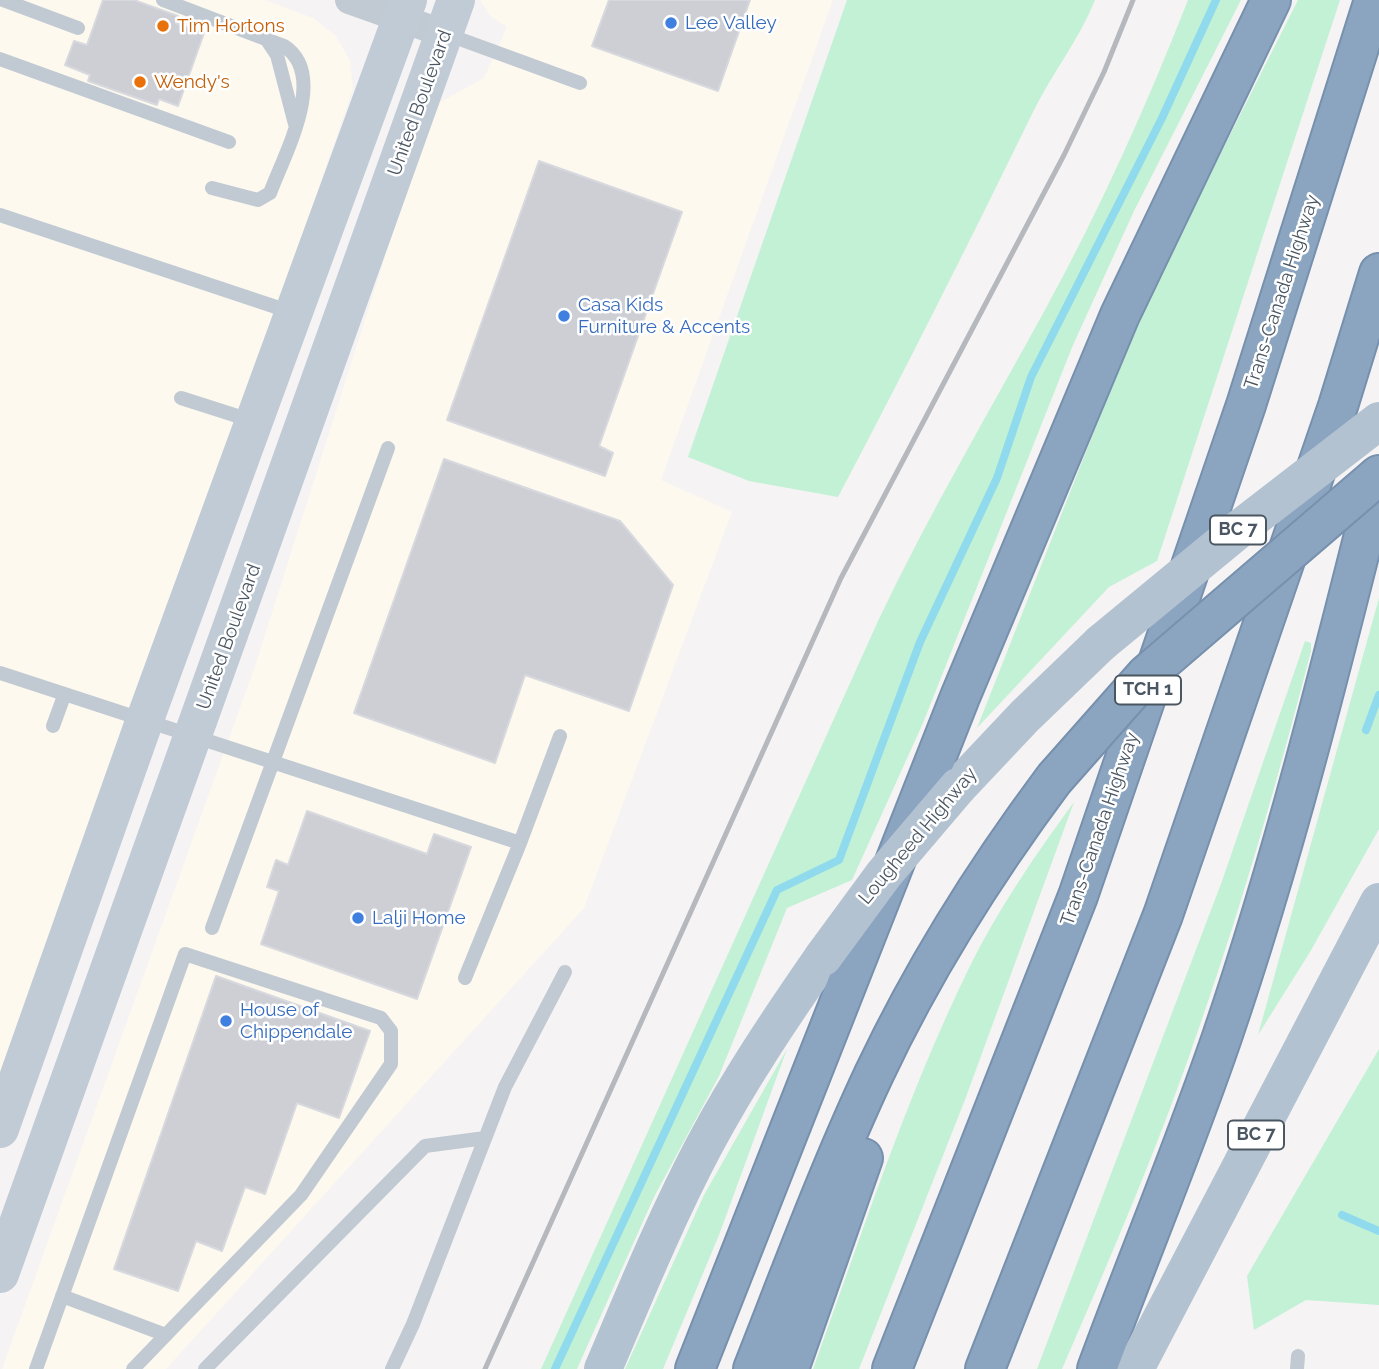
<!DOCTYPE html>
<html>
<head>
<meta charset="utf-8">
<style>
	body { margin:0 }
	canvas { display:block; background:#f5f3f3 }
</style>
</head>
<body>
<canvas width="1379" height="1369"></canvas>
<script>
const context = document.querySelector('canvas').getContext('2d');
context.lineJoin = 'round';
function fillPath(path, color) { context.fillStyle = color; context.fill(path, 'evenodd'); }
function trace(path, color, width, dash) { context.strokeStyle = color; context.lineWidth = width; context.lineCap = dash ? 'butt' : 'round'; context.setLineDash(dash || []); context.stroke(path); }
function drawText(font, color, halo, rows, align = 'center') {
  context.font = font + ' Raleway,sans-serif'; context.lineWidth = 5; context.setLineDash([]); context.textBaseline = 'middle'; context.strokeStyle = halo; context.fillStyle = color; for (const [text, x, y, turn = 0] of rows) {
    context.save(); context.translate(x, y); context.rotate((+turn || 0) * Math.PI / 180); context.textAlign = isNaN(turn) ? turn : align; if (halo) context.strokeText(text, 0, 0); context.fillText(text, 0, 0); context.restore();
  }
}
fillPath(new Path2D(`
	M0 0H265L313 18 336 36 350 61 353 89 0 1110Z
	M480 0H833L661 480 732 512 584 908 166 1369H2L255 666 433 106 484 78 507 27 490 16Z`), '#fdf9ef');
fillPath(new Path2D(`
	M847 0H1095C1079 40 1052 73 1033 112 970 241 905 370 838 497L749 481 688 457Z
	M1188 0H1241L1134 211 1073 345 923 723 852 880 787 908 719 1076 654 1197 577 1369H541L878 621C929 514 989 412 1046 308 1100 209 1147 105 1188 0Z
	M1298 0H1340L1157 561 1109 587 977 728 1127 348 1172 250Z
	M1379 598V829L1310 952 1258 1035Z
	M1305 641 1311 643V651C1279 775 1244 898 1202 1019 1162 1138 1112 1254 1062 1369H1037L1222 881Z
	M1074 802 966 1097 859 1369H813C862 1234 906 1097 969 968 998 909 1036 854 1074 802Z
	M787 1049 719 1235 663 1369H625L704 1195Z
	M1379 1049V1305L1306 1300 1254 1330 1247 1276Z`), '#c3f1d5');
trace(new Path2D(`
	M1366 730 1379 695
	M1342 1215 1379 1231
	M555 1369 777 890 839 860 920 642 997 478 1031 377 1162 118 1216 0`), '#90daee', 8);
const building = new Path2D(`
	M103 0H134L178 16 176 23 204 33 178 106 159 99 157 105 88 81 90 75 65 65 74 41 87 45Z
	M609 0H750L718 91 592 46Z
	M539 161 682 212 599 446 613 453 605 476 447 420Z
	M444 459 620 521 673 585 629 711 525 675 495 763 354 713Z
	M307 811 427 854 434 834 471 847 417 999 261 944 279 891 267 887 276 860 288 865Z
	M216 976 370 1031 339 1118 297 1103 265 1194 245 1187 222 1251 196 1241 178 1291 114 1269Z`);
fillPath(building, '#cdcfd5');
trace(building, '#d7d9de', 2);
const motorway = new Path2D(`
	M695 1369 960 697 1120 315 1271 0
	M753 1369C792 1270 829 1170 874 1074 923 970 986 870 1054 779
	M789 1369 863 1158
	M892 1369 1078 896 1246 405 1374 0
	M985 1369 1163 915 1338 406 1379 273
	M1097 1369C1138 1258 1184 1148 1222 1037 1285 853 1332 663 1379 475`);
trace(motorway, '#7690ad', 42);
trace(new Path2D(`
	M3 0 78 28
	M163 0 284 46C329 75 284 155 270 193L258 200 212 188
	M446 34 580 83
	M267 40 277 55 295 124
	M0 59 229 142
	M0 215 291 312
	M181 398 253 421
	M0 673 520 843 560 736
	M53 726 64 696
	M212 928 388 448
	M465 978 520 843
	M62 1296 166 1335
	M36 1369 185 954 381 1018 391 1031V1064L301 1195 133 1369
	M205 1369 425 1146 485 1138
	M392 1369 413 1324 505 1087 565 972
	M1297 1369 1298 1356`), '#c1cad2', 14);
trace(new Path2D(`
	M349 0 445 34`), '#c1cad2', 28);
trace(new Path2D(`
	M0 1129 144 722 408 0
	M0 1274 456 0`), '#c1cbd6', 38);
trace(new Path2D(`
	M958 787 1025 716 1101 643
	M603 1369C635 1294 666 1218 704 1146 739 1080 780 1019 823 957
	M1135 1369 1379 902`), '#b3c2d1', 38);
trace(motorway, '#8ba5c1', 38);
trace(new Path2D(`
	M485 1369 841 578 1064 155 1104 72 1133 0`), '#b5b8bd', 5);
const motorwayBridge = new Path2D(`
	M1054 779 1146 675 1379 475`);
trace(motorwayBridge, '#7690ad', 42, []);
trace(new Path2D(`
	M1101 643 1243 526 1379 421
	M823 957 884 874 958 787`), '#b3c2d1', 38);
trace(motorwayBridge, '#8ba5c1', 38);
for (const [x, y, r, color] of [
	[671,23,7,"#3f7fe0"],
	[163,26,7,"#e8710a"],
	[140,82,7,"#e8710a"],
	[564,316,7,"#3f7fe0"],
	[358,918,7,"#3f7fe0"],
	[226,1021,7,"#3f7fe0"]
]) { const dot = new Path2D(); dot.arc(x, y, r, 0, 2 * Math.PI); context.fillStyle = color; context.fill(dot); trace(dot, '#fff', 2.5); }
for (const [x, y, w] of [
	[1238,530,56],
	[1148,690,66],
	[1256,1135,56]
]) { const box = new Path2D(); box.roundRect(x - w / 2, y - 14.5, w, 29, 5); context.fillStyle = '#fff'; context.fill(box); trace(box, '#4a5661', 2); }
drawText('bold 18px', '#4a5661', null, [
	["BC 7",1238,530],
	["TCH 1",1148,690],
	["BC 7",1256,1135]
]);
drawText('19px', '#366cbe', '#fff', [
	["Lee Valley",685,23],
	["Casa Kids",578,305],
	["Furniture & Accents",578,327],
	["Lalji Home",372,918],
	["House of",240,1010],
	["Chippendale",240,1032]
], 'left');
drawText('19px', '#c56008', '#fff', [
	["Tim Hortons",177,26],
	["Wendy's",154,82]
], 'left');
drawText('19px', '#4a5661', '#fff', [
	["United Boulevard",420,103,-70],
	["Trans-Canada Highway",1282,292,-72],
	["United Boulevard",229,637,-70],
	["Trans-Canada Highway",1100,829,-71],
	["Lougheed Highway",918,836,-50]
]);
</script>
</body>
</html>
